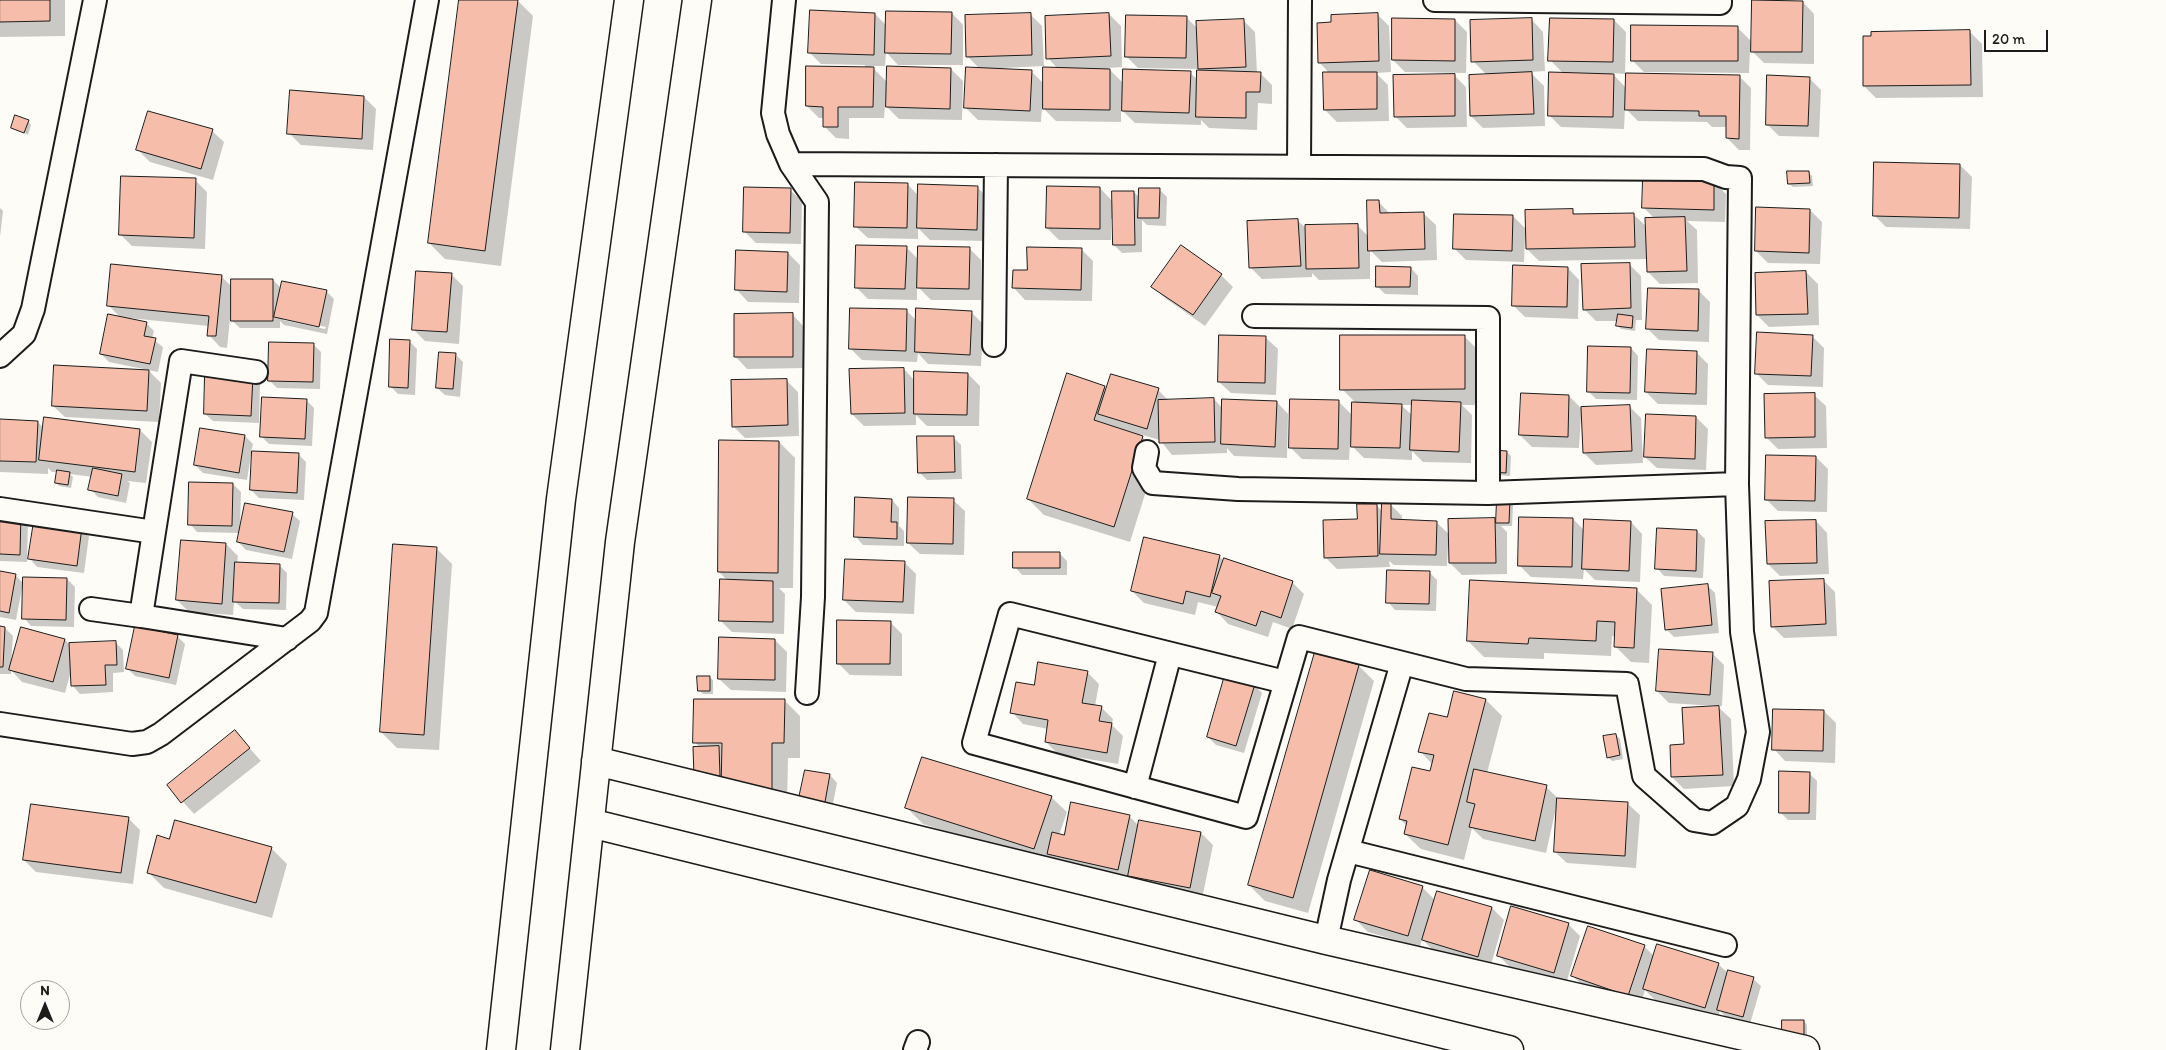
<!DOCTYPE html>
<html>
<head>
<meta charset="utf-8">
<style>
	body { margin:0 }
	#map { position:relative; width:2166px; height:1050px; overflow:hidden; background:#fdfcf7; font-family:Itim,sans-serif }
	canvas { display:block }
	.north { position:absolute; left:20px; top:980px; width:50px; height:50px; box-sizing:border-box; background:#fdfcf7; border:1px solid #a3a29f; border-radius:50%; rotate:0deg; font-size:14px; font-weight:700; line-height:20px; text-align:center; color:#1c1c1c }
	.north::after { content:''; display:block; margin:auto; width:18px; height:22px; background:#1c1c1c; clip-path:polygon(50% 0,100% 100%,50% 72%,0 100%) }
	.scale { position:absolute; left:1984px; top:30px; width:64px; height:22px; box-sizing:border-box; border:2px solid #1c1c1c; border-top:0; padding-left:6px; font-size:15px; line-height:18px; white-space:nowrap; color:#1c1c1c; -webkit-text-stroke:4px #fdfcf7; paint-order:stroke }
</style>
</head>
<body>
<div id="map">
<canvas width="2166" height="1050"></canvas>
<div class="north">N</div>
<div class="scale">20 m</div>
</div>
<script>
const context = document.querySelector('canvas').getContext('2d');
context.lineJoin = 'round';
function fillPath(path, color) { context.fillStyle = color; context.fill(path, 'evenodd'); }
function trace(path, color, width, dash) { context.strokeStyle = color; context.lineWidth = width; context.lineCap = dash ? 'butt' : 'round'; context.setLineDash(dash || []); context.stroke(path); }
fillPath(new Path2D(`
	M0 0H65V36L0 37Z
	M461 0H517L533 16 501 266 445 259 429 243Z
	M1803 2 1814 14V64L1764 63 1750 49 1749 73 1644 72 1632 60 1738 28 1752 42Z
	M952 13 963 25V65H898L886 52 885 66H871L887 82 951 69 963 81 962 120 899 119 885 105 884 118H849V139L836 138 824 126V118H819L807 106 865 68V65L821 64 809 52 875 14 887 26Z
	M1030 14 1042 26 1044 66 1003 68V70L1031 71 1044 84 1058 69 1048 58 1109 14 1121 26 1122 67 1108 68 1124 84 1190 73 1198 80 1202 72 1199 69 1138 68 1126 56 1186 17 1197 28 1243 20 1255 32 1257 73H1260L1272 85V104L1258 103 1257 130 1209 128 1201 120V125L1135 123 1121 109V122L1056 121 1042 107 1041 122 978 120 966 108 980 69 968 57Z
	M1377 14 1389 26 1391 72 1376 73 1388 85 1389 121 1337 122 1325 110 1330 74 1319 62 1332 24Z
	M1455 20 1467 32 1466 73 1405 72 1393 60Z
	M1532 20 1543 32 1545 71 1530 72 1544 86 1545 126 1483 128 1471 116 1487 75 1473 61Z
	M1614 20 1626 32 1625 74 1612 73 1626 88 1739 76 1751 88 1750 150H1739L1727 138V127H1712L1707 122 1638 121 1625 108 1624 129 1561 127 1549 115 1564 74 1550 60Z
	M1970 32 1982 44 1983 97 1876 98 1864 86Z
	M1454 75 1466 87 1467 127 1407 128 1395 116Z
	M1809 78 1821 90 1819 137 1779 136 1767 124Z
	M364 97 376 109 373 150 301 145 289 133Z
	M28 121 31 125 28 135 12 127Z
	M212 131 224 142 213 180 150 162 138 150Z
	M1960 165 1972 177 1970 229 1886 227 1874 215Z
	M1808 172 1812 176 1813 186 1793 187 1789 184Z
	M195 180 207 192 205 249 132 246 120 234Z
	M1714 182 1726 194 1725 222 1687 221 1697 230 1698 283 1660 284 1648 272 1647 259 1539 261 1527 249V238H1525L1524 262 1466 260 1454 248 1513 216 1527 230 1572 211 1577 216 1633 214 1647 227 1655 219 1644 208Z
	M907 184 919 196 977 187 989 199 988 241 930 240 918 228V239L868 238 856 227Z
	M1100 188 1113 202 1134 192 1140 198 1160 190 1167 197 1166 226 1147 225 1142 220V252L1122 253 1114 245V219H1111V240H1059L1047 228Z
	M790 190 802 201 801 244 756 243 744 231Z
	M1378 201 1390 214H1424L1436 225 1437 260 1382 262 1370 250V279L1319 280 1312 273V277L1262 279 1250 267 1298 221 1307 229 1357 225 1369 237Z
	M0 208 3 211 0 237Z
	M1810 210 1822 222 1820 264 1768 263 1756 251Z
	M906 247 919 260 969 248 981 260V300H931L917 286V300L868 299 856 287Z
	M1081 249 1093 261 1092 301 1025 300 1014 288 1028 271Z
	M788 253 800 265 799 303 748 302 737 290Z
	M1629 264 1641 276 1642 320H1636L1635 331 1621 329 1618 326V321H1596L1584 309Z
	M1411 268 1418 276V295L1385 294 1377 286Z
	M1568 268 1579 280 1578 319 1525 317 1513 305Z
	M1806 272 1818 284 1819 325 1769 327 1757 315Z
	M451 274 463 286 459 344 425 341 413 329Z
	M1221 275 1233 287 1205 326 1165 298 1153 286Z
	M221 276 232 287 273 280 282 289 326 291 334 299 327 334 284 325 280 321V328H240L230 319 227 348 220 347 209 335V326L129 318 128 320 146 323 154 331 152 339 163 347 158 372 109 362 101 354 121 318 108 305ZM283 318 326 327 325 329 283 320Z
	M1698 290 1710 302 1709 342 1659 340 1647 328Z
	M907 311 917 321 971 312 983 324 981 366 928 364 918 353 917 362 862 360 850 348Z
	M793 315 804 327 805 368 747 369 736 357Z
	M1464 336 1480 352V405H1462L1472 415 1471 463 1423 462 1412 451V460L1364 458 1350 444 1349 460 1302 459 1290 447 1339 402 1353 416 1356 403 1342 389ZM1401 405H1413V416Z
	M1812 336 1824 348 1823 387 1768 385 1756 373Z
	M1266 338 1278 349 1276 395 1231 393 1219 382Z
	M409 341 417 349 415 395 398 394 390 386Z
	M314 345 321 352 320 389 277 388 269 380Z
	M1631 348 1638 356 1637 400 1596 399 1588 391Z
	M1696 352 1708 364 1707 405 1658 404 1646 392Z
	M455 354 463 362 460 397 445 395 437 388Z
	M904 369 915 381 968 374 980 386 979 426H927L916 415V425L864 426 852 414Z
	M149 371 161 383 159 422 65 417 53 406Z
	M252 377 260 385 259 423 213 421 205 414Z
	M786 380 798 392 799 436 745 438 733 426Z
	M1104 387 1107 389 1158 390 1169 401 1214 399 1223 409 1277 402 1288 414 1287 458 1234 456 1227 448V453L1172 455 1160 440 1139 434 1158 453 1130 542 1044 515 1028 499Z
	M1814 395 1826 406 1827 448 1778 449 1766 437Z
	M1569 396 1581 408 1629 406 1641 418 1643 463 1596 465 1584 453 1583 415H1581L1579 448 1532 447 1520 435Z
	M306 400 314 408 312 446 269 444 261 436Z
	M1696 417 1708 429 1706 470 1657 468 1645 457Z
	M0 420 38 422 44 429 140 430 152 442 146 483 127 481 130 483 126 503 98 497 90 489 93 477 70 474 73 477 71 488 59 486 56 482 58 472H52L48 468V474L0 472Z
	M201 429 245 436 253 444 251 452 298 454 306 462 304 500 259 498 251 490 253 455H251L247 480 203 473 195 465Z
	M953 437 961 445 962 479 927 480 919 472Z
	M779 442 795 458 793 588H779L785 594 784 634 732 632 720 620 728 581 719 572Z
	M1507 452 1511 456 1510 476 1497 475Z
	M1816 457 1828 469 1827 512 1778 511 1766 499Z
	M233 484 241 492 240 526 292 514 300 521 292 559 246 550 238 542 240 533 197 532 190 524Z
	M892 500 899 508V526L904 531V546L863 545 856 537Z
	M953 500 965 511 964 555 920 554 908 543Z
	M1509 501 1513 505 1512 526H1501L1507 532V574L1462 575 1450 563V545H1448L1447 566 1394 565 1389 561 1390 567 1337 569 1325 557 1376 505 1383 512 1390 504 1402 516V521L1436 522 1450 535 1495 520 1497 522Z
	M0 513 28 521 27 562 0 561Z
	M1573 519 1585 531 1631 522 1642 534 1640 582 1595 580 1584 569 1583 579 1531 577 1519 565Z
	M1816 521 1827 533 1829 574 1780 576 1768 564Z
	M81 528 89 536 84 573 37 567 30 559Z
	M1697 531 1705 539 1703 578 1664 576 1657 568Z
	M1145 538 1220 557 1224 561 1292 582 1304 594 1292 629 1273 622 1268 637 1228 624 1217 612 1218 607 1198 602 1195 615 1144 603 1132 591Z
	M226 544 238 556 237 564 279 565 287 573 286 610 243 609 234 601 233 615 189 612 177 600Z
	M436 548 452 564 439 750 397 748 381 732Z
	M1059 553 1067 561V575H1022L1015 567Z
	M904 562 916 574 914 614 856 612 844 600Z
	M1429 572 1437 580 1436 611 1395 610 1388 602Z
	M0 573 15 575 23 583 16 620 0 617Z
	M67 579 75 587 74 627 31 626 24 618Z
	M1823 580 1835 592 1837 636 1784 638 1772 626Z
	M1707 585 1715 593 1719 633 1674 637 1666 629Z
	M1636 589 1652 605 1649 663 1631 662 1615 646 1616 637 1612 636 1611 656 1544 653V659L1484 657 1468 641Z
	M890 622 902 634V676L850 675 838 663Z
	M0 628H5L13 636 11 662 22 628 65 640 69 644 115 642 123 650 124 672 113 673V692L80 694 73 686 71 671 65 693 22 682 11 670V674H0Z
	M177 636 185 644 176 685 135 676 127 668Z
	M775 640 787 652 786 692 731 690 719 679Z
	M1712 653 1724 665 1722 706H1717L1731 719 1734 786 1684 789 1672 777 1685 745 1715 706 1669 703 1657 691Z
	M1359 666 1374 681 1308 913 1265 901 1249 885Z
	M1087 672 1099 684 1095 706 1101 707 1113 719 1112 725 1123 736 1118 764 1058 754 1046 742 1048 729 1023 724 1012 712 1035 687Z
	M709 677 713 680V694H703L699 690Z
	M1254 685 1262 693 1244 753 1216 745 1208 737Z
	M1455 692 1486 700 1502 716 1487 773 1546 787 1559 799 1628 804 1640 815 1636 868 1567 863 1555 852 1556 808 1546 853 1483 839 1472 828 1464 860 1421 849 1405 834 1407 826 1400 819 1431 773 1433 765 1420 751 1448 719Z
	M784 700 800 716V758H788L787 804 703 784 700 748 695 742Z
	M1824 711 1836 723 1835 763 1785 761 1774 749Z
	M235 732 261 761 194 814 168 785Z
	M1616 735 1620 739 1623 759 1612 761 1608 757Z
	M1809 773 1817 781 1816 820H1788L1780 812Z
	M830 775 837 783 832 809 809 805Z
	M1051 797 1067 812 1059 835 1065 836 1072 804 1130 817 1139 826 1140 821 1201 833 1213 845 1202 899 1141 887 1131 877 1130 881 1061 865 1052 857 1050 864 923 824 907 808Z
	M128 818 140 830 133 884 36 872 24 860Z
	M170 840 271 848 287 864 272 918 164 888 148 872Z
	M1422 887 1435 900 1438 892 1492 908 1504 920 1490 968 1435 952 1422 939 1420 947 1368 932 1356 920Z
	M1568 924 1580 936 1566 984 1510 967 1498 955Z
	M1644 946 1654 956 1718 964 1729 974 1753 979 1761 986 1750 1024 1726 1017 1720 1011 1717 1019 1656 1001 1645 990 1640 1007 1585 988 1573 976Z
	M1804 1021 1807 1025V1040H1787Z`), '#0003');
const building = new Path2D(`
	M0 0H50V21L0 22Z
	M459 0H518L485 251 428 243Z
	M1752 0 1803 1 1802 52H1751Z
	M810 10 875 13 874 55 808 53Z
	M886 11 952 12 951 54 885 53Z
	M1031 13 1032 55 966 57 965 15Z
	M1109 13 1111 56 1046 59 1045 16Z
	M1378 13 1379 61 1318 63 1317 23 1331 22V15Z
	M1126 15 1187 16 1186 58 1125 57Z
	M1392 18 1455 19V61L1392 60Z
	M1532 18 1533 60 1471 62 1470 20Z
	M1550 18 1614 19 1613 62 1548 61Z
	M1244 19 1246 67 1198 69 1196 21Z
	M1631 25 1738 26V61H1631Z
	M1970 30 1971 85 1863 86V36H1871V32Z
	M806 66 874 67 873 107H838V127H823V107L806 106Z
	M887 66 951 68 950 109 886 107Z
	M966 67 1032 70 1030 111 964 108Z
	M1043 67 1110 69V110L1043 109Z
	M1123 69 1191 71 1189 113 1122 111Z
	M1197 70 1261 72 1260 92H1246V118L1196 117Z
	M1323 72H1377V109L1324 110Z
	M1532 72 1534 114 1470 116 1469 75Z
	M1549 72 1614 74 1613 117 1548 116Z
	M1626 73 1740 75 1739 139 1726 138V116H1699V111L1625 110Z
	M1455 74V116L1394 117 1393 75Z
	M1767 75 1810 77 1808 126 1766 125Z
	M290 90 364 96 362 139 287 134Z
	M148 111 213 129 201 169 136 150Z
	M15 115 29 120 24 133 11 128Z
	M1874 162 1960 164 1959 218 1873 216Z
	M1787 171H1809L1810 183 1788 184Z
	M121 176 196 178 194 238 119 235Z
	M1643 179 1714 181V210L1642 208Z
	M855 182 908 183 907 228 854 227Z
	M918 184 978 186 977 230 917 228Z
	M1047 186 1100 187V229L1046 228Z
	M744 187 791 188 790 233 743 232Z
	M1139 188H1160L1159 218H1138Z
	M1112 191H1134L1135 245H1113Z
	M1367 200H1379L1380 213 1424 212 1425 249 1368 251Z
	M1756 207 1810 209 1809 253 1755 251Z
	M1573 209V214L1634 213 1635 247 1526 249 1525 210Z
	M1454 214 1513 215 1512 251 1453 249Z
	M1685 217 1687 271 1647 272 1645 218Z
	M1298 219 1301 266 1249 268 1247 221Z
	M1358 224 1359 268 1306 269 1305 225Z
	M856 245 907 246 905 289 855 288Z
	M1181 245 1222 274 1193 315 1151 287Z
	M918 246 970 247 969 289 917 288Z
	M1027 247 1082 248 1081 290 1012 288 1013 270H1027Z
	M736 250 788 252 787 292 735 290Z
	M1630 263 1631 308 1583 310 1581 264Z
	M111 264 222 275 216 336H207L209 316 107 306Z
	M1513 265 1568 267 1567 307 1512 306Z
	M1376 266 1411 267 1410 287H1376Z
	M416 271 452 273 447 332 412 330Z
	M1806 271 1808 314 1756 315 1755 273Z
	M231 279H273V321H231Z
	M282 281 327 290 319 327 274 317Z
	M1648 288 1699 289 1698 331 1646 329Z
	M850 308 907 309 906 351 849 349Z
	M916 308 972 311 970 355 915 352Z
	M793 313V357H734V314Z
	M108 314 147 322 144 336 156 338 150 364 100 354Z
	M1618 314 1633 316 1632 328 1616 326Z
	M1757 332 1813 335 1811 376 1755 374Z
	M1219 335 1266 336 1265 383 1218 382Z
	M1340 335H1465V389L1340 390Z
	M390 339 410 340 408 388 389 387Z
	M269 342 314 343 313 382 268 381Z
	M1588 346 1631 347 1630 393 1587 392Z
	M1647 349 1697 351 1696 394 1645 392Z
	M439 352 456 353 453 389 436 388Z
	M54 365 149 370 147 411 52 406Z
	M904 368 905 413 851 414 849 369Z
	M914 371 968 373 967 415 914 414Z
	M1067 373 1105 386 1094 420 1143 436 1114 527 1027 499Z
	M205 374 253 376 251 416 204 414Z
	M1111 374 1159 388 1147 429 1098 414Z
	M787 379 788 425 732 427 731 380Z
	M1521 393 1569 395 1568 437 1519 435Z
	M1815 393V437L1765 438 1764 394Z
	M262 397 307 399 305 439 260 437Z
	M1214 398 1215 442 1159 443 1158 400Z
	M1222 399 1277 401 1275 447 1221 444Z
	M1290 399 1339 400 1338 449 1289 448Z
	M1412 400 1461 402 1459 452 1410 450Z
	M1352 402 1402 404 1400 448 1351 447Z
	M1630 405 1632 451 1583 453 1581 407Z
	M1646 414 1696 416 1695 459 1644 457Z
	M44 417 140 429 135 472 39 460Z
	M0 419 38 421 36 462 0 461Z
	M200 428 245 435 239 473 194 465Z
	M917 436H954L955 472 918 473Z
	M719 440 779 441 778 573 718 572Z
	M1493 450 1507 451 1506 473 1492 472Z
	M252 451 299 453 297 493 250 490Z
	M1766 455 1816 456 1815 501 1765 500Z
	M93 468 122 474 118 496 88 490Z
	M57 470 70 472 68 485 55 483Z
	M189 482 233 483 232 526 188 525Z
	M855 497 892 499 891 522H897V539L854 537Z
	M908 497 954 498 953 544 907 543Z
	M1497 499 1510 500 1509 523H1496Z
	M245 503 293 512 284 552 237 542Z
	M1382 503H1391V519L1437 521 1436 555 1380 554Z
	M1357 504H1377L1378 556 1324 558 1323 520 1357 519Z
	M0 512H21L20 555 0 554Z
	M1519 517 1573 518 1572 567 1518 566Z
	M1495 518 1496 563H1449L1448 519Z
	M1584 519 1631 521 1629 571 1582 569Z
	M1816 520 1817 563 1767 564 1765 521Z
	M34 521 82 527 77 566 28 559Z
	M1657 528 1697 530 1696 571 1655 569Z
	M1144 537 1220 555 1210 597 1186 591 1183 604 1131 591Z
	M181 540 226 543 222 604 176 600Z
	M393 544 437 547 424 735 380 732Z
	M1013 552H1060V568H1013Z
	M1224 558 1293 581 1281 618 1261 611 1256 626 1215 612 1221 596 1212 593Z
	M845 559 905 561 903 602 843 600Z
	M235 562 280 564 279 603 233 602Z
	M1387 570 1430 571 1429 604 1386 603Z
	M0 571 16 574 9 613 0 611Z
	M23 577 67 578 66 620 22 619Z
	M720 579 773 581V622L719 621Z
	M1824 579 1826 624 1771 627 1769 581Z
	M1470 580 1637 588 1634 648 1614 647 1615 622 1597 621 1596 641 1529 638 1528 644 1467 641Z
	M1708 584 1712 625 1665 630 1661 589Z
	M837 620 891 621 890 664H837Z
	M0 626 5 627 3 667H0Z
	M135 626 178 635 169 678 126 669Z
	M21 627 65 639 53 682 9 670Z
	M719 637 775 639V680L718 679Z
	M116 641 117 665H105L106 685 71 686 69 643Z
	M1659 649 1713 652 1710 695 1656 691Z
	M1315 652 1359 665 1293 898 1248 885Z
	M1038 662 1088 671 1082 703 1102 706 1099 721 1112 723 1107 753 1045 742 1048 720 1010 713 1016 682 1034 685Z
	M1225 675 1255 684 1236 746 1207 737Z
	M697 676H710V691H698Z
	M1454 691 1486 699 1448 845 1404 834 1407 821 1399 819 1412 767 1430 771 1434 755 1418 752 1429 713 1447 717Z
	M694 699H785L784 743H772V789H721L722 743H693Z
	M1719 706 1723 775 1671 777 1670 745 1684 744 1682 708Z
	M1773 709 1824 710 1823 751 1772 750Z
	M235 730 250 748 181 803 167 785Z
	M1616 734 1620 755 1607 758 1603 736Z
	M719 746 720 776 694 777 693 747Z
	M922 757 1052 796 1034 849 905 808Z
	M1474 769 1547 785 1535 841 1469 827 1475 804 1467 802Z
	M805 770 830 774 825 802 799 798Z
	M1779 771 1810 772 1809 813H1779Z
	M1557 798 1628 802 1625 856 1554 852Z
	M1071 802 1130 815 1118 870 1047 854 1052 832 1064 835Z
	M31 804 129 817 121 873 23 860Z
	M175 820 272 847 256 903 147 873 157 835 169 839Z
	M1139 820 1201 832 1190 888 1128 876Z
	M1370 870 1423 886 1408 936 1354 920Z
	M1437 891 1492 907 1478 957 1422 940Z
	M1511 906 1569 923 1554 973 1497 956Z
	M1588 926 1645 945 1628 996 1571 976Z
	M1657 944 1719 963 1705 1008 1643 989Z
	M1728 970 1754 977 1743 1017 1717 1010Z
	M1782 1020H1804V1037H1782Z`);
fillPath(building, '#f6beaa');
trace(building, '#1c1c1c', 1);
const street = new Path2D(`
	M784 0 773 113 778 134 791 164 817 202 813 597 807 693
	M1435 0 1720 3V0
	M791 164 1704 169 1726 177 1740 178 1737 484 1742 632 1758 732 1749 779 1737 806 1712 823 1694 820 1644 776 1627 684 1466 679 1299 637 1246 817 974 743 1010 614 1285 682
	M1299 167 1300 0
	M1254 316 1488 318V493
	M994 345 996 165
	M0 356 24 334 33 309 95 0
	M1147 452 1144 468 1153 483 1238 489 1488 493 1737 484
	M0 509 154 532 181 361 256 372
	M154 532 141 616 287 639
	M91 609 141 616
	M0 724 132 744 147 742 161 734 310 621 316 613 427 0
	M1135 787 1170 654
	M1348 851 1725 945
	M1326 940 1339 880 1402 663
	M915 1050 918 1042`);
const secondary = new Path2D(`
	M596 761 1326 940 1805 1050
	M590 823 1509 1050
	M501 1050 561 499 629 0
	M565 1050 620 542 697 0`);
trace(street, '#1c1c1c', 26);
trace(secondary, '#1c1c1c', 31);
trace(street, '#fdfcf7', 22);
trace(secondary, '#fdfcf7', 28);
</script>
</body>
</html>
